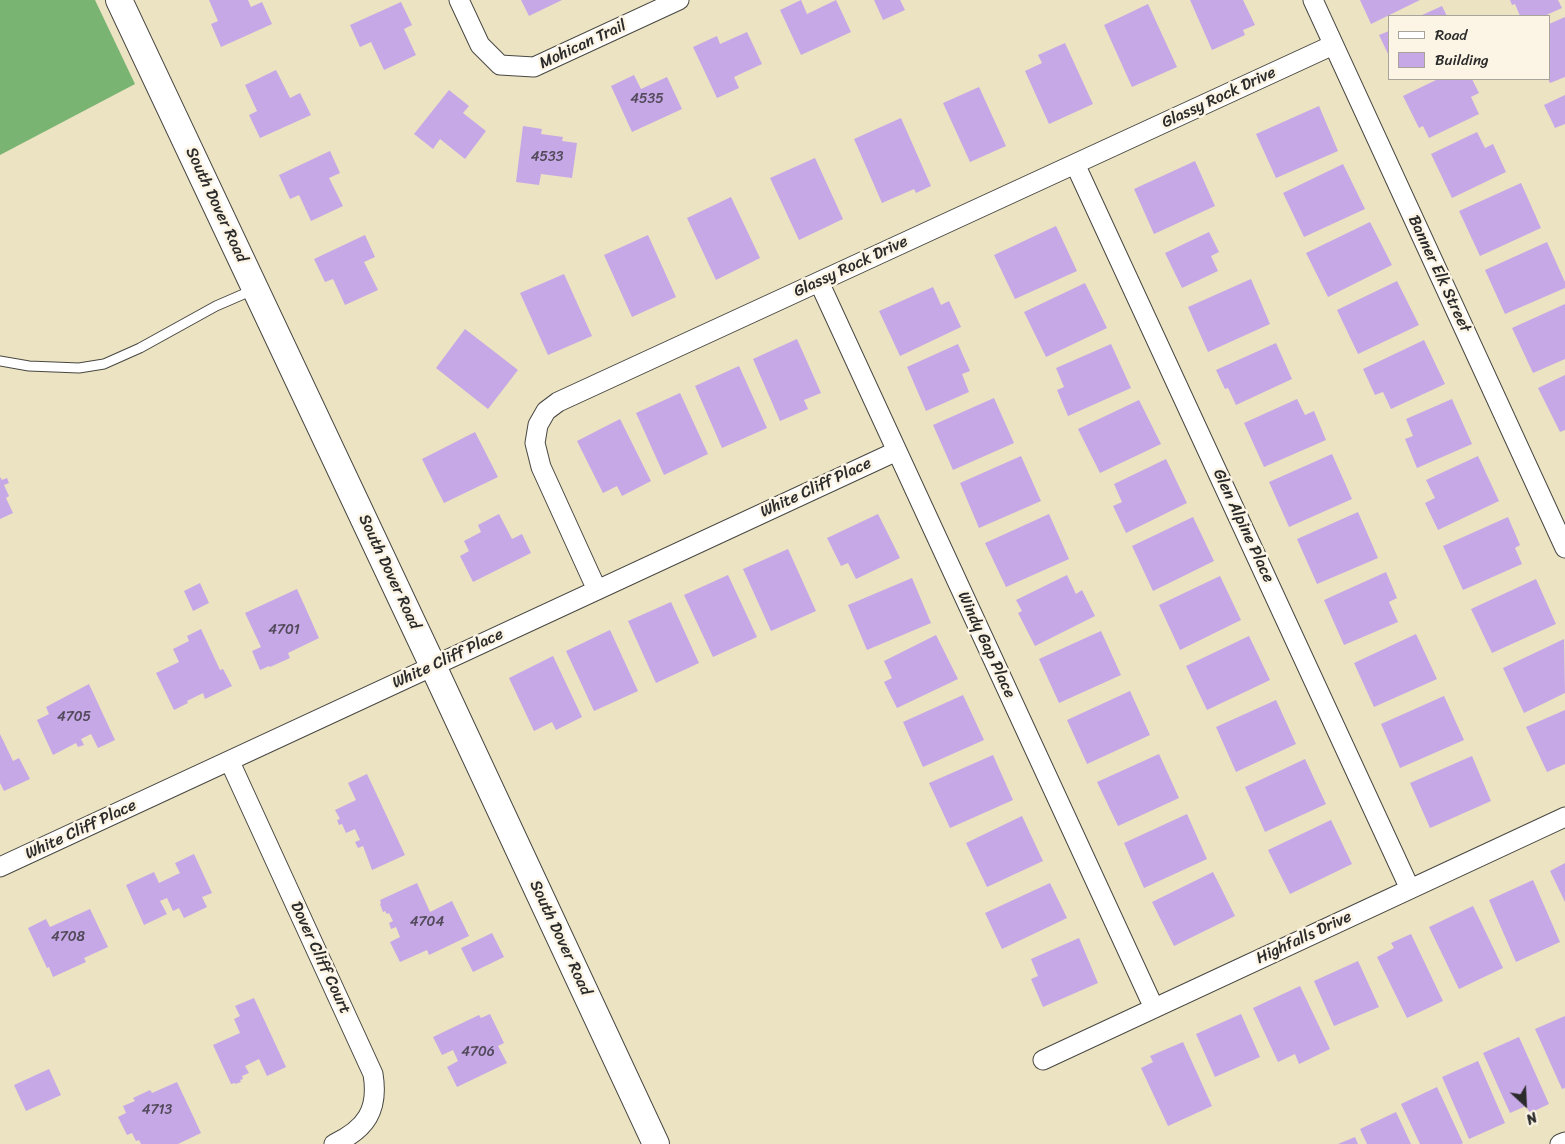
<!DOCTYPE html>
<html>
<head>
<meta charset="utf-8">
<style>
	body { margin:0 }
	#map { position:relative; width:1565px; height:1144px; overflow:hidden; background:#ebe3c2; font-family:Sriracha,sans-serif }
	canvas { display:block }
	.legend { position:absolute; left:1388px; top:15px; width:162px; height:65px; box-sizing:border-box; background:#fcf5e5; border:1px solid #a8a49b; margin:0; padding:6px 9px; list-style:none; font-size:15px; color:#2b2b2b }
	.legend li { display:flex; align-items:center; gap:10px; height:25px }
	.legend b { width:25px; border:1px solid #a8a49b }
	.north { position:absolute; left:1500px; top:1079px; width:50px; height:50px; -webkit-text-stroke:4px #fcf5e5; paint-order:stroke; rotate:155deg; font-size:14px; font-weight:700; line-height:20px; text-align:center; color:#2b2b2b }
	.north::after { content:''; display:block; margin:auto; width:18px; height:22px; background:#2b2b2b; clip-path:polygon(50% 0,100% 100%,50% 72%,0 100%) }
</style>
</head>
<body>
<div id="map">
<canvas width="1565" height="1144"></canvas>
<ul class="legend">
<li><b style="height:6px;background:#fff"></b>Road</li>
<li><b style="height:14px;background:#c7a8e7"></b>Building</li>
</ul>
<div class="north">N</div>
</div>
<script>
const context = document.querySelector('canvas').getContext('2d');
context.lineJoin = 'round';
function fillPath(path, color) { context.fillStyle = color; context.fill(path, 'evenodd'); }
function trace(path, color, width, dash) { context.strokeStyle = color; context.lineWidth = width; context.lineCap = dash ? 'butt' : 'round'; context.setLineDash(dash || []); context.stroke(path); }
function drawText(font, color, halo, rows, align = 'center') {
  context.font = font + ' Sriracha,sans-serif'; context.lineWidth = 5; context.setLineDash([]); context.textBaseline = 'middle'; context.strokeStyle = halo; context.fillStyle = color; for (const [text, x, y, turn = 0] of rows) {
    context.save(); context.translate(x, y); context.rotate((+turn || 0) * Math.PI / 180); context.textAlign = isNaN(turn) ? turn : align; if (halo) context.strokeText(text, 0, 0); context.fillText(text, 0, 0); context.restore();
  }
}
fillPath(new Path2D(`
	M0 0H95L135 84 0 155Z`), '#7ab472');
fillPath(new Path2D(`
	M209 0H248L251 7 262 2 272 24 221 47 211 24 218 21Z
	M521 0H562L529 16Z
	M801 0 807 14 836 0 851 32 801 55 780 10Z
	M874 0H900L905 10 883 20Z
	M1190 0H1243L1255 25 1243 30 1245 35 1212 50Z
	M1360 0H1420L1371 24Z
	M1510 0H1558L1562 8 1544 16H1520L1515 4 1512 5Z
	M401 2 412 25 404 29 416 55 384 70 371 42 360 47 350 25Z
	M1148 4 1177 67 1132 87 1104 25Z
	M1442 6 1447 16H1420Z
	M1565 17V77L1550 83 1548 79 1549 24Z
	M1389 31V56L1379 35Z
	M747 32 762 64 734 77 739 88 717 98 693 47 717 36 720 44Z
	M1065 43 1093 104 1049 124 1025 71 1042 63 1038 55Z
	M276 70 290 98 300 93 311 115 260 138 249 115 257 111 245 85Z
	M634 75 641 89 667 77 682 109 632 132 611 86Z
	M1438 79H1472L1479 93 1471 97 1479 114 1429 138 1423 126 1419 128 1403 96Z
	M979 87 1006 146 970 162 943 103Z
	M449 90 469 106 463 113 486 131 465 159 440 139 433 149 414 134Z
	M1565 95V124L1555 128 1544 105Z
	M1319 106 1338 151 1276 178 1256 134Z
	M901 118 931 186 916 193 914 189 882 203 854 139Z
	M523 126 542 129 541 134 563 137 562 141 577 143 572 178 541 174 539 185 516 182Z
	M1477 132 1485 148 1493 144 1506 172 1452 198 1431 154Z
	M330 151 340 173 329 178 343 206 311 221 299 195 290 199 279 175Z
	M815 158 843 219 799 240 770 178Z
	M1195 161 1215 206 1154 234 1134 189Z
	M1343 164 1365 209 1304 237 1283 193Z
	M1521 183 1541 228 1480 256 1459 211Z
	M731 197 760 258 716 280 687 218Z
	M1370 222 1392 265 1328 297 1306 253Z
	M1056 226 1077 271 1015 299 994 255Z
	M1209 232 1219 252 1211 256 1218 271 1182 288 1165 253Z
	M365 235 375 257 364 262 378 290 345 305 333 279 325 282 314 259Z
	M648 235 676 297 632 317 604 255Z
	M1547 242 1565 282V288L1505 314 1485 270Z
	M564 274 592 336 548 355 520 293Z
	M1251 279 1270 324 1208 352 1188 307Z
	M1397 281 1419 325 1358 354 1337 310Z
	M1085 283 1107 328 1046 357 1024 312Z
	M933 287 941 305 949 301 961 327 900 356 879 311Z
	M1565 304V359L1533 373 1512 328Z
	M465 329 518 370 488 409 436 368Z
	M797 339 821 393 804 400 808 409 780 421 753 359Z
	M1424 340 1445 384 1391 409 1383 392 1375 395 1363 369Z
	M1276 343 1292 379 1236 405 1228 388 1225 389 1216 370Z
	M958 344 970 371 962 374 969 392 926 411 907 367Z
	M1111 344 1131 388 1068 416 1057 390 1064 387 1056 368Z
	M739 366 767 428 722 448 695 386Z
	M1565 375V430L1560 432 1538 388Z
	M680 393 708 454 664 475 636 413Z
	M994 398 1014 443 953 470 933 425Z
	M1297 399 1305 415 1314 411 1326 440 1264 467 1244 423Z
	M1452 399 1472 444 1417 468 1405 439 1413 436 1406 419Z
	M1139 400 1161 444 1100 473 1078 429Z
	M620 419 651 481 622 496 617 486 603 493 577 441Z
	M475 432 498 477 444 503 422 459Z
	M1332 454 1352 499 1289 527 1269 482Z
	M1021 456 1041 501 979 528 960 483Z
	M1478 456 1499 501 1438 530 1425 503 1435 498 1426 480Z
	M1166 459 1187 503 1126 533 1113 506 1122 502 1114 484Z
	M0 477 2 480 7 478 9 483 4 485 9 496 6 498 13 513 0 519Z
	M1358 512 1378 558 1317 584 1297 539Z
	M499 514 512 539 522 534 531 553 473 582 460 556 469 551 464 541 481 532 478 525Z
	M878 514 900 558 856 579 848 563 841 566 827 538Z
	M1049 514 1069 559 1006 587 985 543Z
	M1193 517 1214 561 1153 591 1132 546Z
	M1508 517 1520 545 1515 548 1522 564 1463 590 1443 546Z
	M788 549 816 611 771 631 743 569Z
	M1386 572 1397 598 1389 602 1398 622 1344 645 1324 600Z
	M728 575 757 637 713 657 684 595Z
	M1067 575 1076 594 1082 590 1095 616 1035 646 1018 613 1022 611 1016 600Z
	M1220 576 1241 620 1180 650 1159 605Z
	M912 578 931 623 867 650 848 605Z
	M1536 579 1556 624 1492 653 1471 609Z
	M200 583 209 603 193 611 184 591Z
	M297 589 319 638 288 653 290 658 270 667 269 666 260 670 252 651 261 647 245 613Z
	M671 602 699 663 656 683 628 621Z
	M201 629 220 670 223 669 232 686 205 699 203 693 187 701 188 703 174 710 156 673 179 662 173 649 189 641 187 636Z
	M610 630 638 691 594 711 566 651Z
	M1101 631 1121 675 1059 703 1039 659Z
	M1416 634 1437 679 1374 707 1354 663Z
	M936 635 958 679 897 708 884 682 892 678 884 661Z
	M1249 636 1270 680 1207 710 1186 666Z
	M1564 639 1565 693 1524 713 1503 668Z
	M553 656 582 717 556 730 552 722 534 731 509 678Z
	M89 684 115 740 98 748 91 734 81 739 84 745 78 747 76 743 53 755 37 720 49 714 46 707Z
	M1130 691 1150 735 1087 764 1067 720Z
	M963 695 984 740 923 767 903 722Z
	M1444 696 1464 740 1400 768 1381 724Z
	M1276 700 1296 744 1236 772 1216 727Z
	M1565 710V764L1547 772 1526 727Z
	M0 734 13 761 19 758 30 779 4 791 0 783Z
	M1159 754 1179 798 1118 826 1097 782Z
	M993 755 1013 800 950 828 929 783Z
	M1472 756 1491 801 1430 828 1410 783Z
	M1305 759 1326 804 1265 832 1245 787Z
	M367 774 405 855 372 870 363 846 358 848 355 842 360 840 355 829 346 833 342 824 339 825 337 820 340 819 335 810 356 800 348 783Z
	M1187 814 1207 859 1144 888 1124 843Z
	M1022 816 1043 861 987 887 966 843Z
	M1331 820 1352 864 1290 894 1268 850Z
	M194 854 212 893 202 897 207 907 184 918 179 908 173 911 167 898 160 901 167 914 144 925 126 885 154 872 159 883 180 873 175 863Z
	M1565 863V902L1550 871Z
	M1213 872 1235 916 1174 946 1152 902Z
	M1533 880 1560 942 1516 962 1489 900Z
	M417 883 430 912 452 901 469 936 429 955 427 950 400 962 390 942 400 937 396 927 391 929 389 923 393 921 389 913 387 914 385 911 383 912 380 904 381 903 380 900Z
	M1050 883 1067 918 1002 949 985 913Z
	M1473 906 1503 968 1459 989 1429 927Z
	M90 909 108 947 84 958 86 962 53 977 49 967 47 968 28 928 46 919 50 927Z
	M492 933 504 957 473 972 461 948Z
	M1411 934 1443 1001 1407 1018 1377 957 1394 948 1391 943Z
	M1079 938 1098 983 1043 1007 1031 979 1038 976 1031 959Z
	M1358 961 1379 1007 1334 1026 1314 981Z
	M1300 986 1330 1049 1299 1064 1295 1054 1278 1062 1253 1008Z
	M254 998 286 1067 267 1076 259 1059 245 1066 249 1073 242 1076 243 1079 240 1080 241 1082 235 1084V1083L231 1084 213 1045 240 1033 234 1019 240 1016 235 1006Z
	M490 1014 504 1043 498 1046 507 1063 457 1087 447 1067 458 1061 453 1050 442 1055 433 1037 479 1015 481 1018Z
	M1241 1014 1260 1057 1215 1077 1196 1034Z
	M1565 1016V1088L1562 1089 1535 1029Z
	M1519 1037 1549 1104 1530 1113 1526 1106 1510 1113 1483 1053Z
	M1183 1042 1212 1106 1168 1126 1141 1068 1153 1062 1150 1056Z
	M1478 1061 1505 1123 1469 1139 1442 1077Z
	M49 1069 61 1095 26 1111 14 1085Z
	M177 1082 201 1133 178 1144H141L139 1140 136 1141 132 1133 127 1135 118 1117 126 1113 123 1106 135 1101 133 1098 150 1090 152 1093Z
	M1437 1087 1463 1143 1461 1144H1420L1401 1104Z
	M1396 1112 1411 1144H1367L1360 1129Z
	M1355 1137 1358 1144H1338Z`), '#c7a8e7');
const lane = new Path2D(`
	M0 361 29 366 79 368 104 364 140 348 216 306 253 290`);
const street = new Path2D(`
	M459 0 480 45 500 65 534 67 679 0
	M1313 0 1565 548
	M1075 164 1410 889
	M819 282 1154 1008
	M597 590 541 467 535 443 538 425 546 411 558 402 1333 45
	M230 762 373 1074C379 1110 366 1129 334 1144
	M0 867 897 451
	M1043 1060 1565 817
	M1560 1144 1565 1142`);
const secondary = new Path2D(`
	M119 0 433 666 656 1144`);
trace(lane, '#484742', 11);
trace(street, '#484742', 21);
trace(secondary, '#484742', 28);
trace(lane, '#fff', 9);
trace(street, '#fff', 19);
trace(secondary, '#fff', 26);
drawText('14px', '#524a5a', null, [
	["4535",647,99],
	["4533",547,157],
	["4701",284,630],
	["4705",74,717],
	["4704",427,922],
	["4708",68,937],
	["4706",478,1052],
	["4713",157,1110]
]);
drawText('16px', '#2b2b2b', '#fcf5e5', [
	["Mohican Trail",583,45,-25],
	["Glassy Rock Drive",1219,98,-25],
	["South Dover Road",216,205,65],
	["Glassy Rock Drive",851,267,-25],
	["Banner Elk Street",1439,274,65],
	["White Cliff Place",816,488,-25],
	["Glen Alpine Place",1243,526,65],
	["South Dover Road",389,572,65],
	["Windy Gap Place",986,645,65],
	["White Cliff Place",448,659,-25],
	["White Cliff Place",81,830,-25],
	["South Dover Road",560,938,65],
	["Highfalls Drive",1304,938,-25],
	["Dover Cliff Court",320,958,65]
]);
</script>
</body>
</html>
